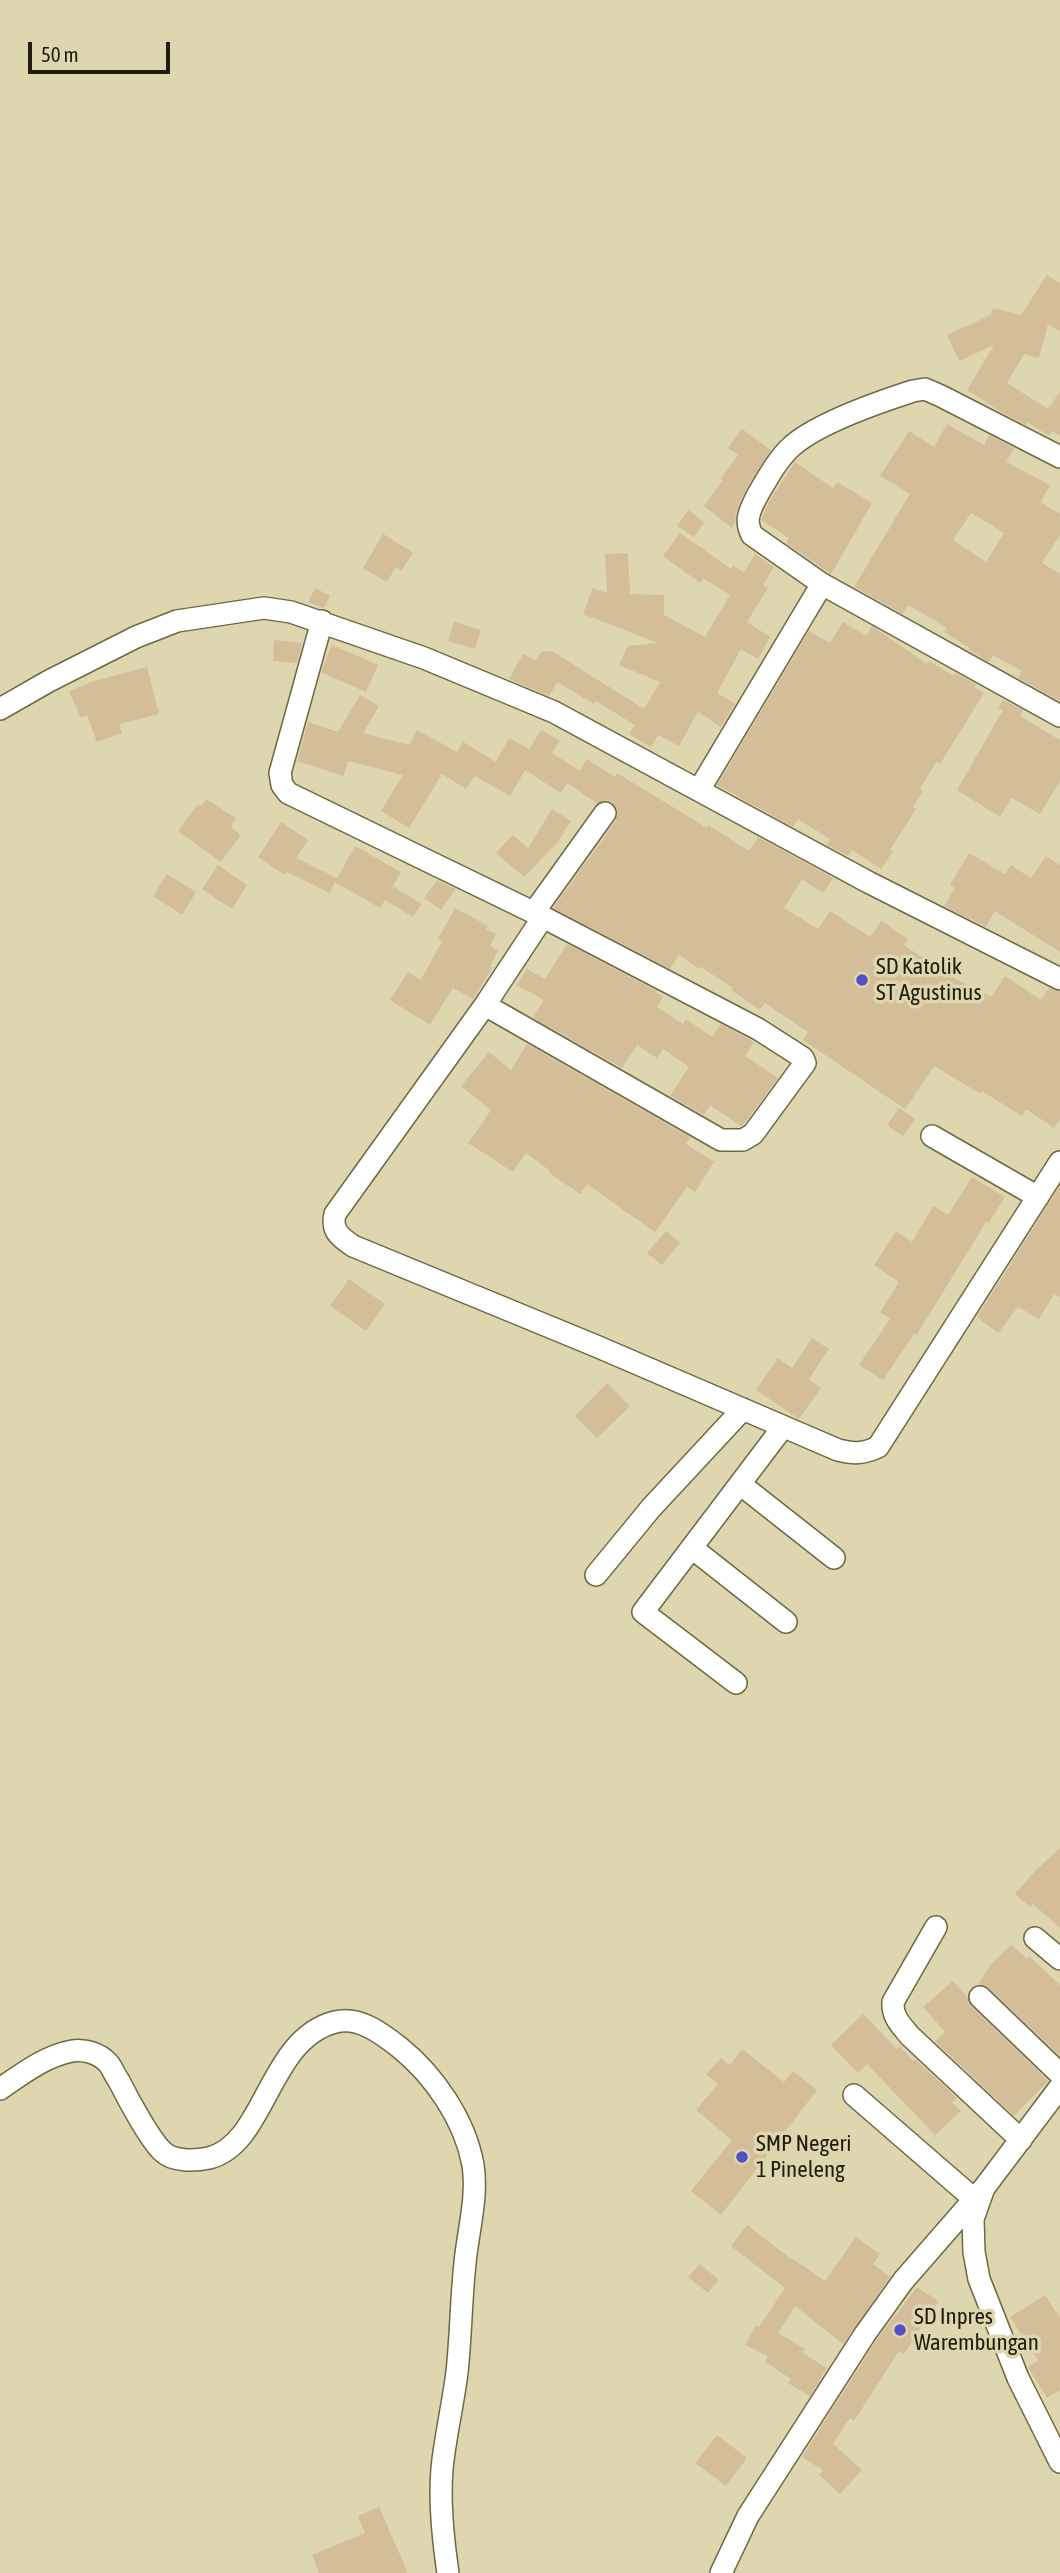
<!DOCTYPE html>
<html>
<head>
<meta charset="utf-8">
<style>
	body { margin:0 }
	#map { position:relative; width:1060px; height:2573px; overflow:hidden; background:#ddd6ae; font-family:"Asap Condensed",sans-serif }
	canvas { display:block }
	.scale { position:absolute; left:28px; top:42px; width:142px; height:32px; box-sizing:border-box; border:4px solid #201d0e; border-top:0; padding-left:9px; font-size:21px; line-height:24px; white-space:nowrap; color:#201d0e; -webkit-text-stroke:5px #ddd6ae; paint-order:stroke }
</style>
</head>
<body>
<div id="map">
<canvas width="1060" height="2573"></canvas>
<div class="scale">50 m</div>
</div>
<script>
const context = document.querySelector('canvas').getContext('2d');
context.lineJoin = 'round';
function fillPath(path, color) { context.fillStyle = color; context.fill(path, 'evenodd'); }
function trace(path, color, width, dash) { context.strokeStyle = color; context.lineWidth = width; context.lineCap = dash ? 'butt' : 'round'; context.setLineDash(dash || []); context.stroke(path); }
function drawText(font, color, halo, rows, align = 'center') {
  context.font = font + ' "Asap Condensed",sans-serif'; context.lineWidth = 7; context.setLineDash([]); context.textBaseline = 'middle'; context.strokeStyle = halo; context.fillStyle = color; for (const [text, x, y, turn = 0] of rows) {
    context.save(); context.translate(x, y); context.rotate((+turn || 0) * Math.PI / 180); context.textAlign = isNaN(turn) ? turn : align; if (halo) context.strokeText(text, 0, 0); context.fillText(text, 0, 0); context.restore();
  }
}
fillPath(new Path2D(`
	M1047 275 1060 284V332L1048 324 1039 358 1024 354 1007 383 1048 409 1060 392V436L1052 431 1049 436 1027 422 1026 425 1001 412 967 390 994 345 959 361 947 335 991 315 993 308 1021 315Z
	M947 424 984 445 989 435 1014 448 1006 462 1050 485 1041 502 1060 514V535L1042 563 1060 574V701L1018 678 1022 671 993 655 989 662 969 650 970 648 944 632 947 628 908 605 903 614 854 587 910 494 880 476 909 431 934 447ZM971 513 1004 533 986 562 953 540Z
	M742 429 771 450 743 495 736 512 735 523 732 528 704 506 723 480 721 479 738 455 728 448Z
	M795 462 833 488 837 482 872 503 831 574 786 543 789 538 761 520 769 502Z
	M688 510 704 522 694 537 677 526Z
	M680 533 731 569 733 566 744 572 755 554 774 567 763 585 768 588 747 622 770 637 758 659 741 649 717 693 735 704 721 727 698 712 679 746 658 735 651 747 629 734 635 725 596 701 594 704 557 682 549 696 509 679 523 654 535 661 541 652 552 651 644 709 660 682 619 665 628 646 658 643 583 614 593 588 607 593 605 554 628 553 630 594 664 595V615L705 637 730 595 703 578 700 583 663 556Z
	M383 534 413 553 401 571 396 567 387 582 363 568Z
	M315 588 330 596 324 608 308 602Z
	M454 622 481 630 475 649 448 641Z
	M843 622 866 636 872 626 927 664 929 661 954 676 955 673 976 684 974 687 984 693 940 764 936 762 920 789 923 791 913 807 916 809 890 850 893 851 881 869 852 850 848 856 827 845 830 839 798 819 793 827 717 785 809 631 830 643Z
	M274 640 302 643 297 663 273 661Z
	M332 645 378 665 366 692 321 672Z
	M147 667 159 714 119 724 122 733 97 742 87 715 81 718 69 691 94 681Z
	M360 695 379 706 363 733 409 745 417 730 457 752 463 742 496 762 509 738 529 749 541 730 560 741 552 753 580 771 587 759 615 777 617 773 707 828 708 825 749 851 758 837 833 878 823 893 802 879 784 908 818 929 830 911 870 937 881 921 908 939 904 945 946 974 991 997 1005 976 1041 1000 1049 988 1060 992V1120L1054 1128 1026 1109 1022 1116 982 1091 981 1094 934 1066 905 1109 803 1040 808 1032 765 1003 760 1010 731 990 733 988 701 967 699 969 679 955 670 969 553 908 616 821 617 808 612 802 606 800 597 803 567 783 561 793 525 770 510 796 475 776 466 789 442 774 409 828 381 811 403 775 348 761 343 776 297 761 308 722 338 732Z
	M1003 700 1023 710 1020 716 1060 740V781L1040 814 1012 798 1000 817 957 790 1003 710 998 708Z
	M206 799 236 818 231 827 241 835 221 862 178 831 198 804 202 806Z
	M552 809 571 821 557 843 524 877 496 853 513 835 528 848Z
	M281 822 308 840 296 858 337 878 330 893 287 872 285 875 258 857Z
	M355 846 401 872 393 886 422 904 413 917 385 900 380 908 335 882Z
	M969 853 1005 874 1011 865 1031 878 1046 856 1060 865V952L995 911 986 927 944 906 955 888 950 885Z
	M218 865 247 885 232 909 202 889Z
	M167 874 196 892 182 915 153 896Z
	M437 880 455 889 441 910 424 898Z
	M455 908 488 926 486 929 496 934 490 946 498 951 490 967 492 968 473 999 453 988 430 1025 390 1000 408 972 421 980 442 941 438 939Z
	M567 944 657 991 656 993 663 997 657 1007 683 1024 686 1019 712 1037 721 1024 754 1042 745 1056 778 1078 744 1124 741 1126 710 1105 704 1115 670 1096 689 1067 663 1049 657 1058 637 1045 622 1068 533 1018 544 1000 517 985 527 969 545 979Z
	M527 1044 690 1137 686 1144 714 1162 695 1192 687 1187 655 1232 587 1184 580 1194 548 1172 549 1170 526 1153 513 1172 468 1143 491 1110 461 1086 489 1052 511 1070Z
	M899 1108 915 1119 903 1136 887 1125Z
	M972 1177 1005 1197 988 1224 986 1222 916 1336 914 1334 883 1380 859 1365 890 1319 880 1312 899 1282 874 1265 896 1231 912 1242 933 1206 948 1215Z
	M1060 1186V1298L1054 1294 1039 1319 1018 1307 998 1333 977 1317Z
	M666 1231 680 1243 662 1265 647 1253Z
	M349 1279 385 1304 366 1331 330 1306Z
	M812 1338 829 1349 809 1379 821 1388 799 1419 756 1390 778 1358 792 1368Z
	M607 1383 630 1406 597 1438 575 1416Z
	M1060 1848V1928L1033 1904 1030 1907 1015 1894 1037 1869Z
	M1011 1945 1027 1959 1029 1956 1060 1985V2056L989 1988 978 1984 992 1963Z
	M953 1981 967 1997 971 2006 1048 2081 1014 2116 935 2041 945 2032 923 2007Z
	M863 2014 897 2049 900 2046 913 2061 915 2059 957 2098 952 2102 961 2111 935 2135 867 2064 858 2073 831 2045Z
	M742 2049 784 2082 793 2071 817 2090 721 2215 691 2191 732 2140 696 2110 718 2084 706 2074 721 2058 730 2065Z
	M747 2225 791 2259 792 2258 825 2281 856 2237 880 2254 873 2264 890 2277 843 2344 795 2306 778 2333 805 2349 803 2353 827 2368 810 2396 788 2383 791 2379 765 2362 768 2356 745 2345 756 2325 759 2327 785 2288 731 2246Z
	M700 2264 719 2280 708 2293 688 2277Z
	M917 2287 938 2301 904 2354 899 2351 854 2421 850 2418 833 2444 862 2470 840 2494 819 2475 823 2470 802 2457 876 2341Z
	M1045 2295 1060 2318V2390L1047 2398 1028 2367 1038 2360 1010 2317Z
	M717 2435 747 2458 726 2486 695 2463Z
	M379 2507 408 2573H319L312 2555 365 2533 358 2516Z`), '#d4be9a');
const minor = new Path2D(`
	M1060 457 941 396 925 389 913 391C879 402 817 423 791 447 777 460 767 479 757 496 750 510 744 520 752 535L822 584 1060 716
	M322 621 280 773 282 785 288 793 543 917 758 1029 794 1052 803 1058 805 1063 753 1134 743 1140H721L485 1005
	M0 709 49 681 136 637 177 621 264 608 291 612 424 658 554 712 868 882 1060 979
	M699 790 822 584
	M534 912 605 813
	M543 917 485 1005 335 1214C331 1231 340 1237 353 1246L596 1346 838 1450C854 1454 863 1454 878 1447L1060 1162
	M932 1136 1038 1197
	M740 1484 834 1558
	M692 1548 786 1622
	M596 1575 651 1508 743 1409
	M736 1683 643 1612 783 1427
	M936 1927 893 2002C892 2017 901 2025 910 2036L1021 2140
	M1035 1938 1060 1959
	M980 1997 1060 2074
	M1060 2087 984 2188 973 2219 974 2252 979 2279 1018 2378 1060 2462
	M0 2089C22 2074 45 2056 72 2051 84 2049 99 2053 108 2063 112 2067 115 2076 119 2081 128 2099 149 2138 162 2151 173 2162 195 2161 209 2158 266 2144 268 2039 335 2022 359 2016 381 2033 399 2047 434 2075 465 2120 473 2165 478 2197 468 2231 465 2263 461 2299 461 2336 457 2372 453 2405 445 2437 442 2469 439 2504 443 2539 448 2573
	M854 2095 974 2199
	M721 2573 748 2516 865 2334 903 2281 984 2188`);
trace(minor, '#6e6843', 24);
trace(minor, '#fff', 21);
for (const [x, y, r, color] of [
	[862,980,7,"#544fc7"],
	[742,2157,7,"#544fc7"],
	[900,2330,7,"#544fc7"]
]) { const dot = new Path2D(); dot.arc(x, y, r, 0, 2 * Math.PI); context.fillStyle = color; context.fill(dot); trace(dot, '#ddd6ae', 2.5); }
drawText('23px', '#201d0e', '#ddd6ae', [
	["SD Katolik",876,967],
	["ST Agustinus",876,993],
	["SMP Negeri",756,2144],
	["1 Pineleng",756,2170],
	["SD Inpres",914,2317],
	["Warembungan",914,2343]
], 'left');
</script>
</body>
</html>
